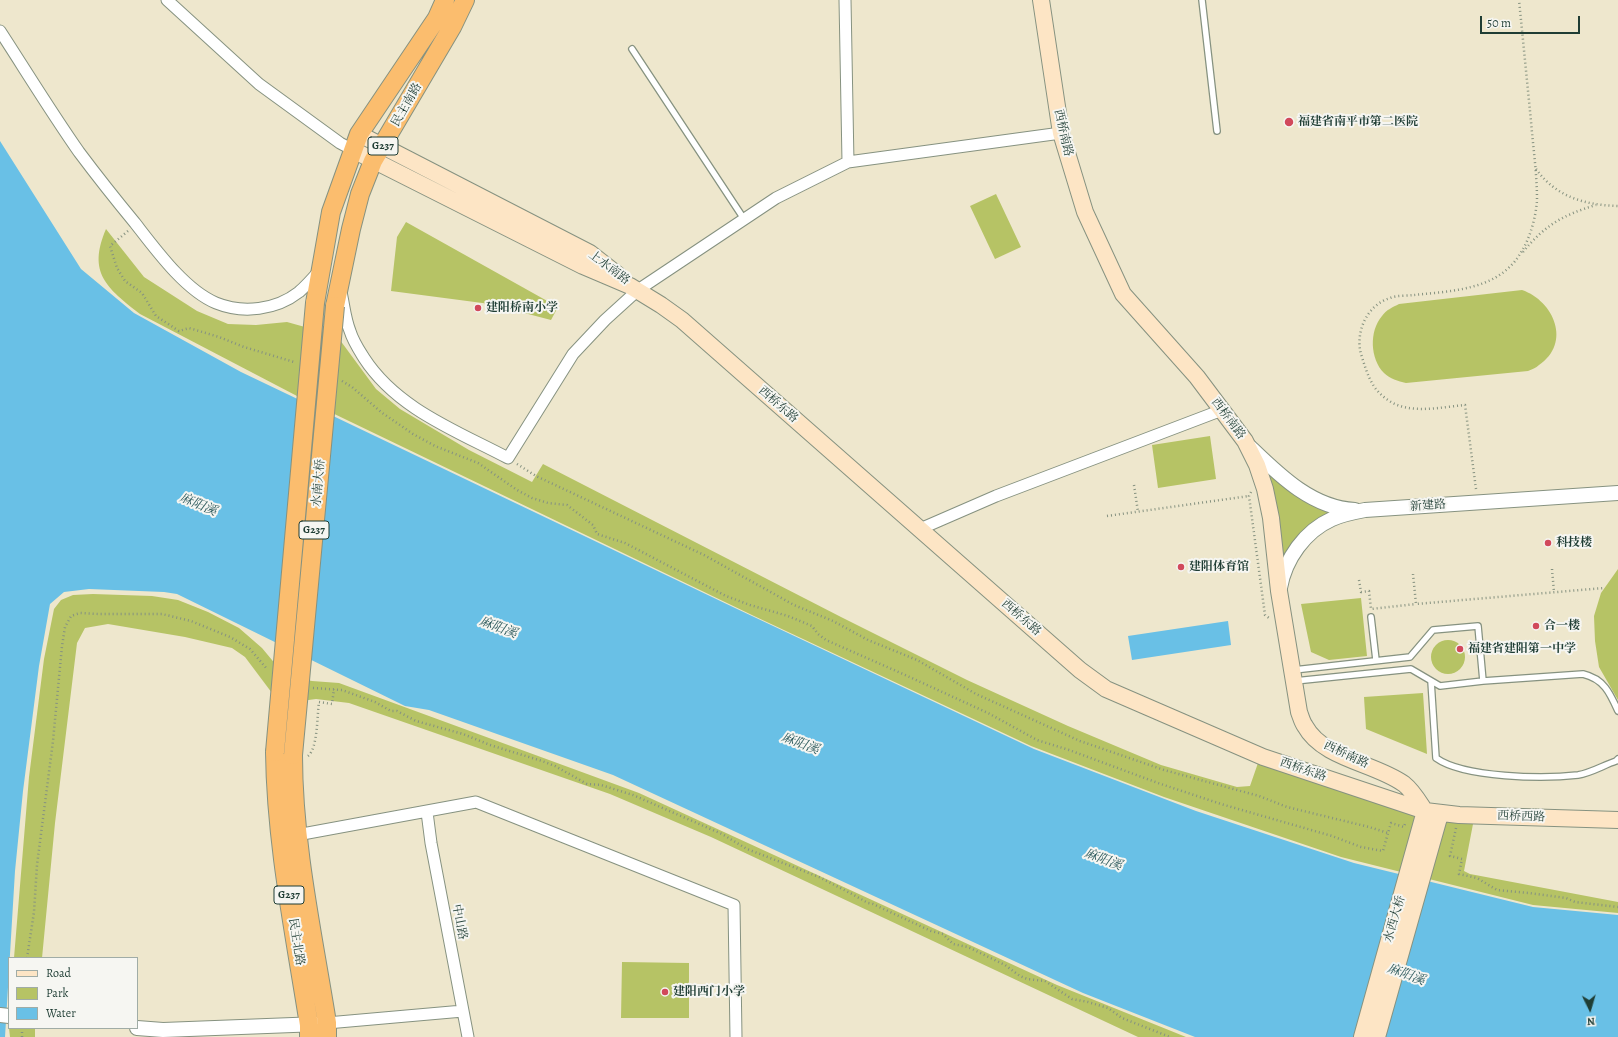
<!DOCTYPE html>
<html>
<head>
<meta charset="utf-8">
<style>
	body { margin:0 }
	#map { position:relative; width:1618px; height:1037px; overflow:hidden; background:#eee7cd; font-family:Alegreya,serif }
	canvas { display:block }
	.legend { position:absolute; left:8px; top:957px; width:130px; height:72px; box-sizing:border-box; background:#f6f6f2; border:1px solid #a0aca6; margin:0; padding:5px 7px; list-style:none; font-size:12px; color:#1f3d34 }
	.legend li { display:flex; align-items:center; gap:8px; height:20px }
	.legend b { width:20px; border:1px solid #a0aca6 }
	.north { position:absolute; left:1570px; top:989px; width:40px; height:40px; -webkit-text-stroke:3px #f6f6f2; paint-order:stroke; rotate:175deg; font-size:11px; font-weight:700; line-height:16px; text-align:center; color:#1f3d34 }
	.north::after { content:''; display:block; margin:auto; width:14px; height:18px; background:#1f3d34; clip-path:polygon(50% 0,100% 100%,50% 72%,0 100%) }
	.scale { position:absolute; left:1480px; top:16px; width:100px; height:18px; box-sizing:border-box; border:2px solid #1f3d34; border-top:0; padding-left:5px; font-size:12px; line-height:14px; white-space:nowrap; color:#1f3d34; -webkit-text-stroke:3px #f6f6f2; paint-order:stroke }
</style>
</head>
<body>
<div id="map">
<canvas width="1618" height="1037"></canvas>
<ul class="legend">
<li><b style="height:5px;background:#fde5c5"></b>Road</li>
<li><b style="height:11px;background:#b6c365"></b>Park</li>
<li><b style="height:11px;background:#69c0e6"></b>Water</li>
</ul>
<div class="north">N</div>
<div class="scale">50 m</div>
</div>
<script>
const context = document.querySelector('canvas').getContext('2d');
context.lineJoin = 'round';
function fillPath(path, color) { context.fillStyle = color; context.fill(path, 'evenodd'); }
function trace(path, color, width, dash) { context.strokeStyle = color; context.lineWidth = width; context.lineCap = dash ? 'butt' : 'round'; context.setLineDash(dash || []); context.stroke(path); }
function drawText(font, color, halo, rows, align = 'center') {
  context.font = font + ' Alegreya,"Noto Serif SC",serif'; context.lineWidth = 4; context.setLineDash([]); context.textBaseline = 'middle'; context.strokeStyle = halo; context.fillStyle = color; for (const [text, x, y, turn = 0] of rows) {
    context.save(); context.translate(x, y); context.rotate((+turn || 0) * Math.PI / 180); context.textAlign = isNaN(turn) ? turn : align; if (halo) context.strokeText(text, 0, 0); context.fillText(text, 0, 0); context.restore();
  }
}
fillPath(new Path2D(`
	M996 194 1021 247 995 259 970 206Z
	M406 222 558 307 551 320 490 304 391 291 397 237Z
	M106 229 144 277 197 311 228 324 256 325 287 322 337 336 376 389 400 409 469 450 532 482 543 464 841 617 967 680 1068 726 1161 765 1237 787 1250 786 1258 763 1462 819 1473 824 1464 871 1470 874 1618 902V913L1533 905 1341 857 1164 797 1031 746 754 616 297 396 140 314C107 288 87 273 106 229Z
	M1522 290C1554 301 1572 343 1539 365 1536 368 1532 369 1528 371L1406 383C1398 381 1390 379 1384 373 1370 359 1369 331 1382 316 1386 310 1393 307 1399 304Z
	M1210 436 1216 479 1158 488 1152 445Z
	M1264 471 1331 512 1283 559Z
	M1618 569V700L1599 667 1595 641 1594 616 1601 593Z
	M93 594 152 596 178 600 208 612 239 628 262 648 277 666 291 677 312 681 339 683 639 793 1057 985 1186 1037H1138L711 837 610 794 349 703 316 699 294 702H285L272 693 245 657 232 648 185 637 108 624 85 628 77 643 55 823 42 958H14L29 777 44 659 54 609 61 600 73 595Z
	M1361 598 1367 656 1329 660 1311 652 1301 604Z
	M1431 657a17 17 0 1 1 34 0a17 17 0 1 1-34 0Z
	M1423 693 1427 754 1366 729 1364 697Z
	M622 962 689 963V1018H621Z
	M9 1028H35V1037H10Z`), '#b6c365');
fillPath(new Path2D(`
	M0 141 81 269 134 313 241 372 735 608 1034 749 1196 811 1354 863 1533 907 1618 915V1037H1195L1083 993 613 775 429 710 405 706 177 594 164 592 89 589 64 592 50 604 39 666 23 791 15 871 5 1037H0Z
	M1228 621 1231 645 1132 660 1128 636Z`), '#69c0e6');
const service = new Path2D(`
	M1202 0 1217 131
	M632 49 744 219
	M1371 617 1376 660
	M1294 670 1410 657 1433 630 1478 626 1483 681 1440 686 1411 669 1295 681
	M1431 681 1436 758C1464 778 1544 779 1578 775 1591 773 1604 765 1616 761L1618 759
	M1483 681 1583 674C1604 679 1610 693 1618 711`);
const minor = new Path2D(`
	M167 0 259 84 340 143 353 150
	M845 0 848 162
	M0 31C26 71 51 112 79 152 97 176 116 200 135 223 156 250 185 290 216 303 243 314 276 310 299 292 307 285 313 278 320 270
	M341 292C344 305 345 319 350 331 353 341 359 350 364 358 397 409 457 431 508 458L573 354 605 320 638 290 776 198 848 162 1061 133
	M920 529 996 496 1222 410
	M427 812 431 843 468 1037
	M297 835 476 802 734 905 736 1037
	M327 1023 463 1011`);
const tertiary = new Path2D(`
	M1250 447C1279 475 1312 508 1355 510
	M1280 588C1285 559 1305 531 1332 519 1343 514 1354 512 1365 510L1618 493
	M0 1015 9 1016
	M137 1028 163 1030 319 1024`);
const secondary = new Path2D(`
	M1041 0 1061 133 1085 212 1123 294 1197 377 1245 441 1257 465 1265 489 1271 518 1279 591 1299 712C1301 717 1302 722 1305 726 1323 759 1375 763 1404 784 1413 791 1419 802 1425 811
	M359 134 590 253 618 275
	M353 150 583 266 630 286 661 305 682 320 1080 670 1106 689 1263 757 1425 811 1459 815 1618 820
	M1362 1037 1425 811
	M1377 1037 1440 814`);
const trunk = new Path2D(`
	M315 303 331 212 359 134 437 18 445 0
	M335 306 351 229 360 194 373 161 452 27 465 0
	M275 752C276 844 295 935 309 1025V1037
	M293 755C293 845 313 935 327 1023V1037`);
trace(service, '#869280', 8);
trace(minor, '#869280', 13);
trace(tertiary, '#869280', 16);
trace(secondary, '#869280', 18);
trace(trunk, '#869280', 20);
trace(new Path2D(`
	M1536 169C1556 197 1585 205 1618 206
	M128 231 110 246 117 268 125 281 142 293 156 316 179 331 189 328 219 337 244 347 294 362
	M1523 252C1545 225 1563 215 1596 205
	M342 381 352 387 381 412 413 434 435 446 478 463 517 490 532 498 548 503 567 505 593 525 597 534 625 543 726 596 750 605 788 616 812 626 818 634 826 640 903 674 988 713 1037 740 1069 750 1158 783 1221 804 1332 836 1361 847 1383 851 1388 833
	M517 464 536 476 704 555 794 605 833 621 868 640 917 660 976 694 1080 741 1164 770 1259 796 1287 807 1369 827 1388 833 1391 823 1404 827 1405 824
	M1134 485 1138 512
	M1476 489 1465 405C1441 407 1409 415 1388 400 1371 389 1367 373 1361 354 1355 332 1367 305 1390 298 1397 295 1407 296 1414 295 1452 291 1498 290 1520 254 1530 239 1536 217 1537 200 1537 173 1533 147 1531 121 1527 81 1523 40 1519 0
	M1251 492 1249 496 1265 615 1269 618
	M1107 516 1249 496
	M1552 569 1554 592
	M1413 574 1416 604 1604 588
	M1359 580 1361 592 1369 591 1371 609 1416 604
	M313 688 342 690 375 702 391 711H397L416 721 463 734 490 745 542 761 555 766 587 784 601 785 633 795 722 834 747 849 819 877 852 894 868 903 873 904 931 931 943 934 953 944 968 947 1005 965 1020 976 1027 979 1045 981 1072 999 1088 1002 1108 1008 1122 1018 1170 1037
	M308 756C318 748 317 715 319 702L332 704 334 689
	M1456 828 1450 856 1462 859 1459 874 1477 878 1497 890 1529 893 1566 898 1575 902 1618 907
	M27 958 34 912 37 865 53 741 62 646 65 627 71 616 80 613 99 614H162L191 621 230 637 250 649 267 669
	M22 1037V1028`), '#869280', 2.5, [1, 3]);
trace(service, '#fff', 5.5);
trace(minor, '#fff', 11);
trace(tertiary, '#fff', 14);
trace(secondary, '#fde5c5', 16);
trace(trunk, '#fbbd6e', 18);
const trunkBridge = new Path2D(`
	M275 752 315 303
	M293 755 335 306`);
trace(trunkBridge, '#869280', 20, []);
trace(trunkBridge, '#fbbd6e', 18);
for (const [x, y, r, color] of [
	[1289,122,5,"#d1495b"],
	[478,308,4,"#d1495b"],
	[1548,543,4,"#d1495b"],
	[1181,567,4,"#d1495b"],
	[1536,626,4,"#d1495b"],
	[1460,649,4,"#d1495b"],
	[665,992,4,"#d1495b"]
]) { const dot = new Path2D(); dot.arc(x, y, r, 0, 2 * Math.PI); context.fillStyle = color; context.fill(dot); trace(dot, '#f6f6f2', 1.5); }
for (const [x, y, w] of [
	[383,146,30],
	[314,530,30],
	[289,895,30]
]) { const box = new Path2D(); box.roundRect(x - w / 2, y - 9, w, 18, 3); context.fillStyle = '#f6f6f2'; context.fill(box); trace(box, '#1f3d34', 1); }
drawText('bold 11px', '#1f3d34', null, [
	["G237",383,146],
	["G237",314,530],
	["G237",289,895]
]);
drawText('12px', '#1f3d34', '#f6f6f2', [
	["民主南路",407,105,-60],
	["西桥南路",1063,133,77],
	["上水南路",609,268,37],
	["西桥东路",778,405,41],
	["西桥南路",1228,419,53],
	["水南大桥",319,483,-85],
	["新建路",1428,506,-4],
	["西桥东路",1021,618,41],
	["西桥南路",1346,755,25],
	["西桥东路",1303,770,19],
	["西桥西路",1521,817,2],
	["水西大桥",1395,919,-74],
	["中山路",459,922,79],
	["民主北路",296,942,81]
]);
drawText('bold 12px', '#1f3d34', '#f6f6f2', [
	["福建省南平市第二医院",1298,122],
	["建阳桥南小学",486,308],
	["科技楼",1556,543],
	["建阳体育馆",1189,567],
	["合一楼",1544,626],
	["福建省建阳第一中学",1468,649],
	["建阳西门小学",673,992]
], 'left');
drawText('italic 13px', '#325e60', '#f6f6f2', [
	["麻阳溪",198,505,23],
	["麻阳溪",498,628,21],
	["麻阳溪",800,744,21],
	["麻阳溪",1103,860,21],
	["麻阳溪",1406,975,20]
]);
</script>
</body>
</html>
